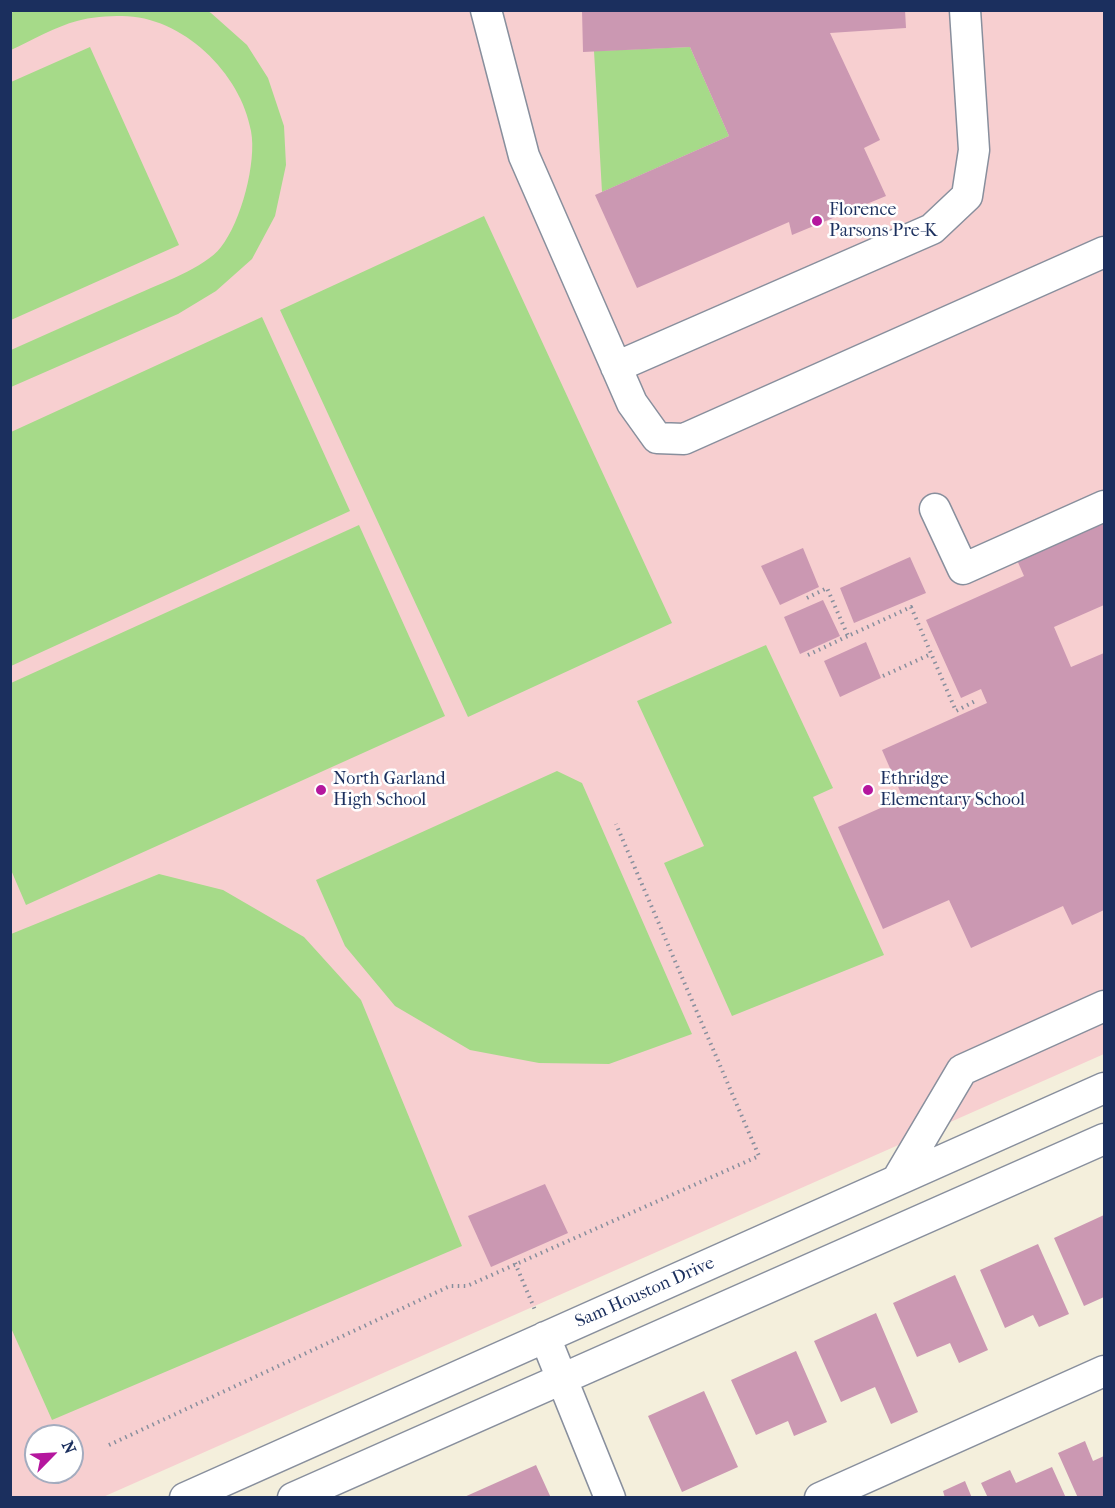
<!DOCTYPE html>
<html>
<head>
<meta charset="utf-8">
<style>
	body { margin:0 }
	#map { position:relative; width:1115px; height:1508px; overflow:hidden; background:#f4efdc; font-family:"IM FELL French Canon",serif }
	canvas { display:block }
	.frame { position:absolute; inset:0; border:12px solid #1b2f5e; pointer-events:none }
	.north { position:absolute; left:24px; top:1424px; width:60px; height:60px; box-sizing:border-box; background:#fff; border:2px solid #a4acbf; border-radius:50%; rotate:66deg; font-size:16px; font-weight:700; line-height:24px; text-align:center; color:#1b2f5e }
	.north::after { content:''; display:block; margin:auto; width:21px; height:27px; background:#b5179e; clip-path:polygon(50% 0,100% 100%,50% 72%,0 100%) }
</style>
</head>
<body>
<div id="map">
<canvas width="1115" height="1508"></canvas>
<div class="frame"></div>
<div class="north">N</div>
</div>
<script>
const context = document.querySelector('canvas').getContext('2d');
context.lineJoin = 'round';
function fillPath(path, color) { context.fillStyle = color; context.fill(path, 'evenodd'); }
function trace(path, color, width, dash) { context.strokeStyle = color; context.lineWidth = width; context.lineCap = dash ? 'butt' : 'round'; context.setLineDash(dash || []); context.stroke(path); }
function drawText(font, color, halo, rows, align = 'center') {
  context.font = font + ' "IM FELL French Canon",serif'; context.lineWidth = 5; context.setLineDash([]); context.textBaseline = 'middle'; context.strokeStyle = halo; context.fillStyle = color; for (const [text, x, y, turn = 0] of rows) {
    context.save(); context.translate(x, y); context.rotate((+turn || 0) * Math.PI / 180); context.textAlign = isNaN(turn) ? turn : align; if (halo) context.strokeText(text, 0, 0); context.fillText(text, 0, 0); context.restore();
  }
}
fillPath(new Path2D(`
	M10 11H1104V1054L103 1497H11ZM36 1436H72V1472H36Z`), '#f7cfd0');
fillPath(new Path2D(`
	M17 10H206L211 13 247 45 268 78 284 126 286 165 275 216 252 259 216 291 178 314 11 387V350C52 332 93 313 135 295 159 284 205 268 221 247 241 222 257 162 251 131 241 73 182 16 122 16 108 16 90 17 77 21 57 26 30 41 11 50V13Z
	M90 47 179 245 11 320V82Z
	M690 47 729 136 602 192 594 51Z
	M484 216 672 623 468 717 280 310Z
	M262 317 350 511 11 666V432Z
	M359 525 445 716 26 905 11 870V683Z
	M766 645 833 788 813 797 884 955 732 1016 664 863 704 846 637 701Z
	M557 771 582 783 692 1034 609 1064 539 1063 470 1050 395 1006 345 946 316 880Z
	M159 874 223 890 304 937 361 1000 462 1246 52 1420 11 1328V934Z`), '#a6da89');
fillPath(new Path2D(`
	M582 10H905L906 28 830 33 880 140 864 148 886 196 792 235 789 222 637 288 595 195 729 136 690 47 583 52Z
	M1104 522V605L1054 627 1071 667 1104 653V910L1072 925 1063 906 971 948 949 900 883 929 838 827 903 798 882 750 987 703 981 689 961 698 926 620 1024 576 1017 560Z
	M803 548 819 587 780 605 761 566Z
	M910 557 926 593 854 623 840 588Z
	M823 600 840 636 800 654 784 617Z
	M866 642 881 678 840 697 824 661Z
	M545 1184 568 1233 491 1267 468 1216Z
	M1104 1215V1297L1084 1306 1054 1238Z
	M1038 1244 1069 1314 1039 1327 1033 1315 1005 1328 980 1270Z
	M955 1275 988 1350 959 1363 950 1343 917 1357 893 1303Z
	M876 1313 918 1412 891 1424 875 1387 841 1402 814 1341Z
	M796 1351 827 1422 794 1436 788 1421 756 1435 731 1380Z
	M704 1391 738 1467 682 1492 648 1416Z
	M1085 1441 1093 1461 1104 1456V1498H1078L1058 1453Z
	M536 1465 551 1498H462Z
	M1052 1467 1066 1498H988L981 1483 1010 1470 1016 1483Z
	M965 1481 972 1498H945L943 1491Z`), '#cb98b2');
const minor = new Path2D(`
	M486 10 524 156 632 403 657 438 684 439 1104 252
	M616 367 932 229 967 196 974 150 965 10
	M935 509 963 569 1104 506
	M897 1180 962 1070 1104 1006
	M545 1337 610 1498
	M185 1498 1104 1088
	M293 1498 1104 1139
	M820 1498 1104 1371`);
trace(minor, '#888f9d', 33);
trace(new Path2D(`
	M807 598 827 588 848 636 911 607 956 711 977 700
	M808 655 848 636
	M883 676 931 654
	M515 1263 535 1310
	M109 1445 450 1286H467L759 1156 616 824`), '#888f9d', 4, [1.5, 4.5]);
trace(minor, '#fff', 30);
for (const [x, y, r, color] of [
	[817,221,6,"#b5179e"],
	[321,790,6,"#b5179e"],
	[868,790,6,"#b5179e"]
]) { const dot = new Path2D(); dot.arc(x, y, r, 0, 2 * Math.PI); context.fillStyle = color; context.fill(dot); trace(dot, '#fff', 2); }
drawText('18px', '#1b2f5e', '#fff', [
	["Florence",829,211],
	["Parsons Pre-K",829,232],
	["North Garland",333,780],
	["High School",333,801],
	["Ethridge",880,780],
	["Elementary School",880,801]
], 'left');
drawText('18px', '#1b2f5e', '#fff', [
	["Sam Houston Drive",645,1293,-24]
]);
</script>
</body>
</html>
